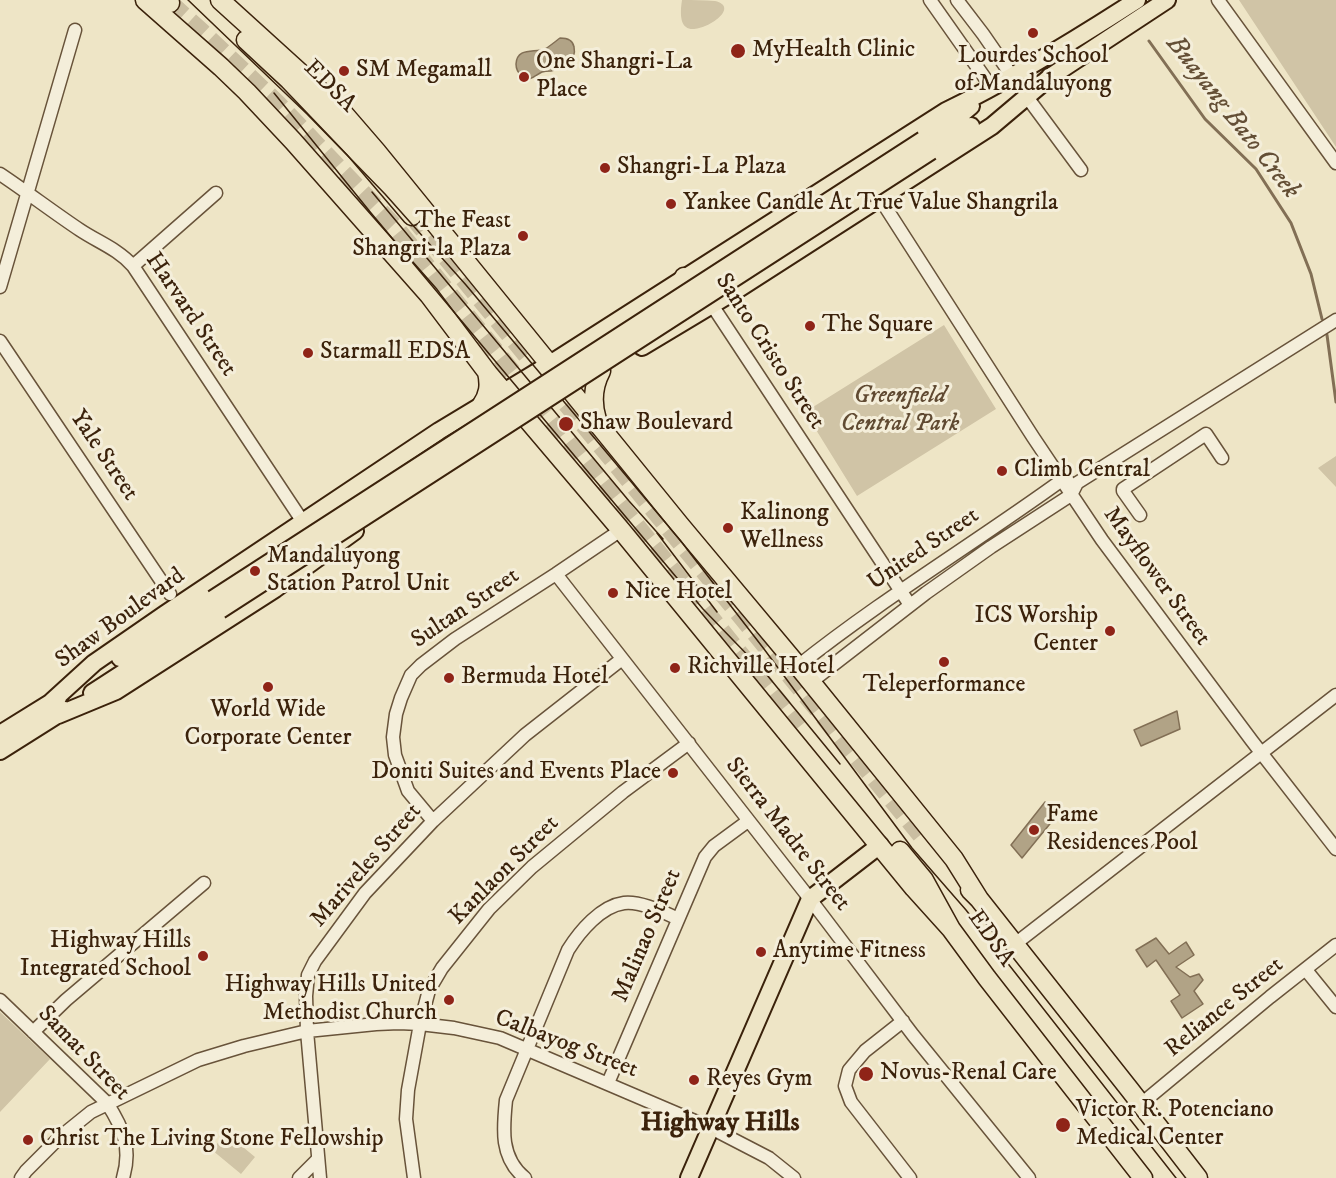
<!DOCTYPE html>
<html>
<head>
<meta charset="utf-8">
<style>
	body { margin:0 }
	canvas { display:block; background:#eee5c6 }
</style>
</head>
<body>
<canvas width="1336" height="1178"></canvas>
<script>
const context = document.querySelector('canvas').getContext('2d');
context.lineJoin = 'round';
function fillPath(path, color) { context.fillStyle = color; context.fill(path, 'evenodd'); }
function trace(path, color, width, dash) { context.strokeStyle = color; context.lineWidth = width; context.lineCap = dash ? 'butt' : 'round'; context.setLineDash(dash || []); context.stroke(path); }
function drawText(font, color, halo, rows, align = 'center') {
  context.font = font + ' "IM FELL DW Pica",serif'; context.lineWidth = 6; context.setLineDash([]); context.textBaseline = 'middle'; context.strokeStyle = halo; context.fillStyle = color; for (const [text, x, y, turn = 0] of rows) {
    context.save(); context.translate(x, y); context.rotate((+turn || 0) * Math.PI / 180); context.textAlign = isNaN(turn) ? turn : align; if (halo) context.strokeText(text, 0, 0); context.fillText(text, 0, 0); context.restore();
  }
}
fillPath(new Path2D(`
	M682 0C693 0 705 0 715 1 744 8 697 37 686 27 679 22 681 7 682 0Z
	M1239 0H1336V147Z
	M944 325 996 409 857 496 805 412Z
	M1336 456V487L1318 468Z
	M0 1012 50 1059 0 1112Z
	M226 1133 255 1157 241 1174 212 1150Z`), '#d0c4a6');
const water = new Path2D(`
	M560 38C566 38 573 40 574 47 577 61 563 68 551 71 548 71 545 71 542 72 535 75 530 83 522 76 518 73 516 68 516 64 517 47 534 53 545 49 550 46 556 41 560 38Z
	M1177 711 1180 729 1141 746 1134 730Z
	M1045 802 1058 814 1022 858 1011 845Z
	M1156 938 1169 954 1186 942 1194 955 1176 967 1190 977 1199 974 1203 980 1194 991 1203 1004 1182 1018 1171 1001 1180 995 1156 960 1147 967 1136 950Z`);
fillPath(water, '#b1a386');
trace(water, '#826f55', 1.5);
trace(new Path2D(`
	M1149 41 1205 119 1256 169 1291 223 1311 274 1322 319
	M1327 335 1336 402`), '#826f55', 3);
trace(new Path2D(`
	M170 3 202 32 277 103 396 228 799 727
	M412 216 925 840`), '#cabea1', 18, [18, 9]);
const minor = new Path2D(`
	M930 0 992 88
	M957 0 983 34 1012 76
	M1218 0 1336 163
	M1027 97 1081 170
	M0 174C27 192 53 212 80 230 98 242 118 249 133 266L303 522
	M879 197 1033 437 1102 540 1252 741 1336 849
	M133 266 216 193
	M0 287 75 30
	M708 299 910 605
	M0 341 170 594
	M1140 515 1123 491V489L1206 434 1222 458
	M556 574 810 899 913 1035 1029 1178
	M798 666C882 599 975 543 1062 480L1068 481
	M811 682 926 593 991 547 1071 495 1077 483 1336 320
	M433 821 408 791 395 755 393 737 396 714 401 698 411 675 421 665 455 639 556 574 621 530
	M1015 944 1336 695
	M1306 970 1336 1007
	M0 1000 107 1103C123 1128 132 1148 123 1178
	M903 1021 865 1051 849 1070 845 1086 851 1102 910 1178
	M33 1032 66 1000 204 883
	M608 1083 705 857 714 846 748 821
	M1141 1104 1270 997 1336 945
	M21 1178 26 1171 60 1137 91 1112 198 1060 244 1046 307 1031 376 1024 399 1023 420 1024 454 1028 500 1038 711 1128 769 1158 794 1178
	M299 1178 318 1159
	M320 1178 307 1031 306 996 308 975 315 961 365 893 433 821 525 735 622 659
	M414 1178 406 1119 408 1090 420 1024 429 990 442 968 489 909 532 867 623 792 689 743
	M525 1178C500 1158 503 1129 506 1100L568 950C580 931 601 906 624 903 640 901 664 912 678 919`);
const major = new Path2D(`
	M923 140 953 121 971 106
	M931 151 971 126
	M642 347 732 293 992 126 1050 77 1167 0
	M120 658 213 599
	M92 693 220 610
	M49 704 94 663 165 614 439 431 550 364 946 111C1012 79 1075 40 1137 0
	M58 715 116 691 275 589 355 531
	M0 734 58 698
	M0 751 65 710
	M689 1178 810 899 880 845`);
const highway = new Path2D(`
	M145 0 221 67 247 92 293 141 429 295 487 372 621 530 914 888 951 929
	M166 0 170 3
	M220 0 339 108 377 152 680 525 798 666 954 859 979 899
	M246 40 289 80 354 148 412 216
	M664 306C674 297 680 289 684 277
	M481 406C489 395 490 385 487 372
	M597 420C592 404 593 386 601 371
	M900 851 924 880 951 929 987 978 1143 1178
	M970 890 979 899 1130 1090 1198 1178`);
trace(minor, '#68533a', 15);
trace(major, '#3b220b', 20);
trace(highway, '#3b220b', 21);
trace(minor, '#f4eeda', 12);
trace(major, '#eee5c6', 16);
trace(highway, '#eee5c6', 18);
trace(new Path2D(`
	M188 0 307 114 385 194 466 285 680 540 764 649 912 848 966 910 1176 1178
	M274 93 371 213 703 609 762 670
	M372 192 629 501 663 539
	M657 533 717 612
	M758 664 840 764`), '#3b220b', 1.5);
const majorBridge = new Path2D(`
	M213 599 923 140
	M220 610 931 151`);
trace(majorBridge, '#3b220b', 20, []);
trace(majorBridge, '#eee5c6', 16);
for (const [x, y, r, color] of [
	[1033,33,6,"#8f2418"],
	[738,51,8,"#8f2418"],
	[344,71,6,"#8f2418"],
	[524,77,6,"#8f2418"],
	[605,168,6,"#8f2418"],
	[671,204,6,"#8f2418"],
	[523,236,6,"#8f2418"],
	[810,326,6,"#8f2418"],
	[308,353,6,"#8f2418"],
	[566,424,8,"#8f2418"],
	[1002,471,6,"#8f2418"],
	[728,528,6,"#8f2418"],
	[255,571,6,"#8f2418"],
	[613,593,6,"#8f2418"],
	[1110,631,6,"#8f2418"],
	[944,662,6,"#8f2418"],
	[675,668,6,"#8f2418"],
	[449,678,6,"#8f2418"],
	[268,687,6,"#8f2418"],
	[673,773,6,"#8f2418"],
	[1034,830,6,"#8f2418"],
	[761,952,6,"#8f2418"],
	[203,956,6,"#8f2418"],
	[449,1000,6,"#8f2418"],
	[866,1074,8,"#8f2418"],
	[694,1080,6,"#8f2418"],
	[1063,1125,8,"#8f2418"],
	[28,1140,6,"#8f2418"]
]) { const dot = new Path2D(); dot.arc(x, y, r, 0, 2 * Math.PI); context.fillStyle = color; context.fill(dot); trace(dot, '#f4eeda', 2); }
drawText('24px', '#3b220b', '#f4eeda', [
	["MyHealth Clinic",752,51],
	["Lourdes School",1033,57,"center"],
	["of Mandaluyong",1033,85,"center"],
	["One Shangri-La",536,63],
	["Place",536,91],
	["SM Megamall",356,71],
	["Shangri-La Plaza",617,168],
	["Yankee Candle At True Value Shangrila",683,204],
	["The Feast",511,222,"right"],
	["Shangri-la Plaza",511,250,"right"],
	["The Square",822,326],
	["Starmall EDSA",320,353],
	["Shaw Boulevard",580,424],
	["Climb Central",1014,471],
	["Kalinong",740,514],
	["Wellness",740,542],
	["Mandaluyong",267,557],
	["Station Patrol Unit",267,585],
	["Nice Hotel",625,593],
	["ICS Worship",1098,617,"right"],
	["Center",1098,645,"right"],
	["Richville Hotel",687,668],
	["Bermuda Hotel",461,678],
	["Teleperformance",944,686,"center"],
	["World Wide",268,711,"center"],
	["Corporate Center",268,739,"center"],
	["Doniti Suites and Events Place",661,773,"right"],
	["Fame",1046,816],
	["Residences Pool",1046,844],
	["Highway Hills",191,942,"right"],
	["Integrated School",191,970,"right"],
	["Anytime Fitness",773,952],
	["Highway Hills United",437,986,"right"],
	["Methodist Church",437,1014,"right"],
	["Novus-Renal Care",880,1074],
	["Reyes Gym",706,1080],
	["Victor R. Potenciano",1076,1111],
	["Medical Center",1076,1139],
	["Christ The Living Stone Fellowship",40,1140]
], 'left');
drawText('24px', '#3b220b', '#f4eeda', [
	["EDSA",329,87,45],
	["Harvard Street",190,315,56],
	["Santo Cristo Street",769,352,57],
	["Yale Street",103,456,56],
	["United Street",924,550,-34],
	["Mayflower Street",1156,577,54],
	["Sultan Street",466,609,-34],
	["Shaw Boulevard",121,619,-36],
	["Sierra Madre Street",787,835,52],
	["Mariveles Street",367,866,-49],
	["Kanlaon Street",505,871,-45],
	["Malinao Street",648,936,-67],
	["EDSA",990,939,55],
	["Reliance Street",1225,1008,-39],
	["Calbayog Street",566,1045,21],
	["Samat Street",83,1054,46]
]);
drawText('italic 24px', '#604a32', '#f4eeda', [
	["Greenfield",900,397],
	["Central Park",900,425]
]);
drawText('italic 26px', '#644f36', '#f4eeda', [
	["Buayang Bato Creek",1232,118,52]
]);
drawText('bold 27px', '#3b220b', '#f4eeda', [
	["Highway Hills",720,1124]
]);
</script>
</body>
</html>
